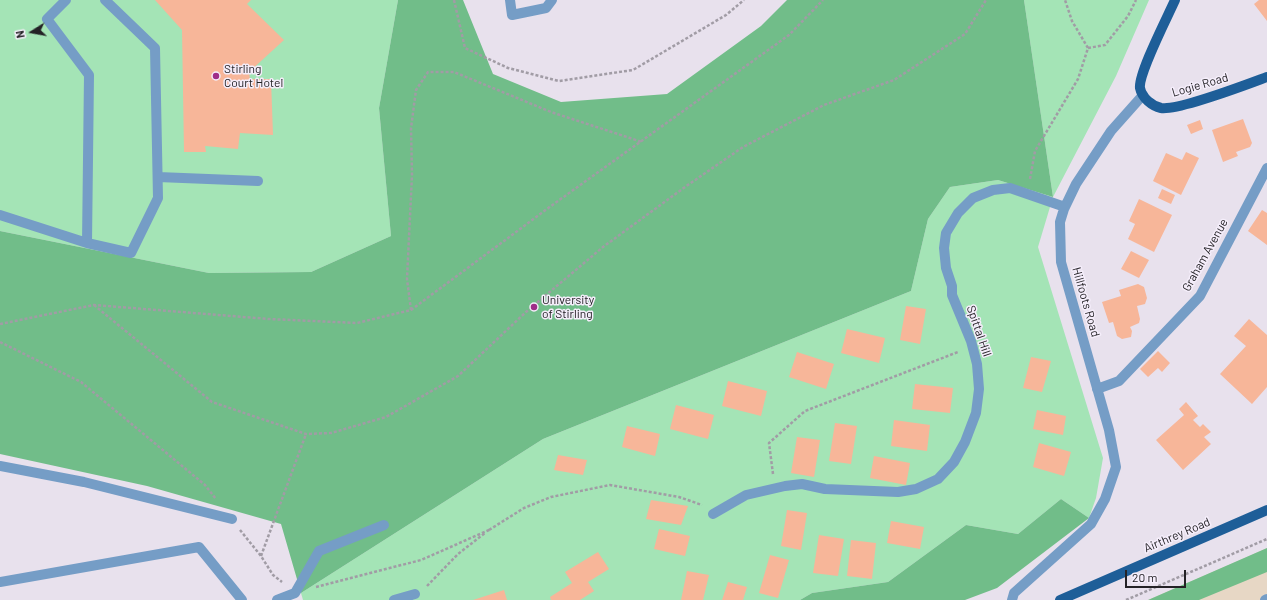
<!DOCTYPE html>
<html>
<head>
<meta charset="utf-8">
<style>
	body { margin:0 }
	#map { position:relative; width:1267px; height:600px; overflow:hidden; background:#e8e1ed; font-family:Barlow,sans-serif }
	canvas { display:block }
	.north { position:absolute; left:12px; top:12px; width:40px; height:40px; -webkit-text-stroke:3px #f5eefb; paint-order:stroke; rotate:259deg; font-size:11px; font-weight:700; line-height:16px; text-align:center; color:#242226 }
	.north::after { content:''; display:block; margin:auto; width:14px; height:18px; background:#242226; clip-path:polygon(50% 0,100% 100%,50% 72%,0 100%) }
	.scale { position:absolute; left:1125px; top:570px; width:61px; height:18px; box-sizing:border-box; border:2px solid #242226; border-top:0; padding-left:5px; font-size:12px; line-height:14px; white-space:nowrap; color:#242226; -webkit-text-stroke:3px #f5eefb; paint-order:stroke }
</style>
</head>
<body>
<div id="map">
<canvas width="1267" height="600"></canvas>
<div class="north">N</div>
<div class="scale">20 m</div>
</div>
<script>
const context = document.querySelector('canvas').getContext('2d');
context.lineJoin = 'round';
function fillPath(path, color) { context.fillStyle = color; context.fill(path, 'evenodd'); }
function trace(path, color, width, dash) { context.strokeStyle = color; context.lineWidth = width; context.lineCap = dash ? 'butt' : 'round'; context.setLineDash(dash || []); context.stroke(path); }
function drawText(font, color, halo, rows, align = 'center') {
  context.font = font + ' Barlow,sans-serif'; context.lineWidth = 3; context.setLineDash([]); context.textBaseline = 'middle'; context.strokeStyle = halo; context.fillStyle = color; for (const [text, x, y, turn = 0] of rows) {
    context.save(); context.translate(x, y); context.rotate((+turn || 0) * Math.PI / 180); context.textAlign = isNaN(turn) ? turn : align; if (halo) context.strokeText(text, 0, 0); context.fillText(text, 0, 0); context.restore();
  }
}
fillPath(new Path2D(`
	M1267 548V600H1148L1247 557Z`), '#e7d7c5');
fillPath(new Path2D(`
	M0 0H398L379 108 391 236 311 272 209 273 0 231Z
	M1024 0H1149L1116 76 1053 197 1038 247 1103 458 1096 498 1089 518 1061 499 1018 534 966 525 888 582 812 593 800 600H303L301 593 543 439 911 291 928 219 950 187 998 180 1053 197Z`), '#a4e4b6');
fillPath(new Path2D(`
	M398 0H463L493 74 561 102 667 94 761 26 787 0H1024L1053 197 998 180 950 187 928 219 911 291 543 439 301 593 281 524 147 486 0 454V231L209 273 311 272 391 236 379 108Z
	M1061 499 1089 518 997 588 965 600H800L812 593 888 582 966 525 1018 534Z
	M1267 548V572L1199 600H1148Z`), '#71bd89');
fillPath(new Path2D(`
	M155 0H251L247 4 284 40 249 72 250 79H271L273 135 240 133 238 149 205 146 206 152H184L182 30Z
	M1259 0H1267V21L1254 4Z
	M1243 119 1252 143 1250 147 1236 152 1238 156 1223 162 1212 130Z
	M1200 120 1203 129 1191 134 1187 125Z
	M1186 152 1199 158 1181 195 1153 181 1166 153 1182 160Z
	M1162 189 1175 195 1171 204 1158 198Z
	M1139 199 1172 215 1154 252 1128 239 1135 224 1129 221Z
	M1262 210 1267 213V245L1248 231Z
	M1131 251 1149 260 1139 278 1121 269Z
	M1138 284 1144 287 1147 298 1145 304 1137 306 1140 319 1139 323 1130 327 1132 331 1131 337 1122 339 1117 336 1113 322 1109 323 1102 302 1121 296 1119 290Z
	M906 306 926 309 920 344 900 340Z
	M1249 319 1267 335V387L1252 404 1220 374 1246 346 1234 336Z
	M847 329 885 338 879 363 841 353Z
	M1158 351 1170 363 1162 372 1158 368 1148 377 1140 369Z
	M797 352 834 364 826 389 789 377Z
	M1031 357 1051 361 1042 392 1023 388Z
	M728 381 767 391 761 416 722 406Z
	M915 384 953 388 950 413 912 409Z
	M1186 402 1198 416 1193 420 1200 427 1203 424 1211 432 1204 437 1211 444 1183 470 1156 440 1184 415 1179 409Z
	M676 405 714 415 708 439 670 429Z
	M1037 410 1066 416 1063 435 1033 429Z
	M894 420 930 425 927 451 891 446Z
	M835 423 857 426 851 464 829 461Z
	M627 426 660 434 655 456 622 447Z
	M797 437 820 440 814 477 791 473Z
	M1039 443 1071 452 1064 476 1033 467Z
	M558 455 587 460 583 475 554 470Z
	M874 456 910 463 906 485 870 478Z
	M651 500 688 506 681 525 646 519Z
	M787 510 807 513 801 550 781 546Z
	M891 521 924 527 920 549 887 543Z
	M659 529 690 536 685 556 654 549Z
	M819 535 844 539 838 576 813 573Z
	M851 540 876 543 872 579 847 576Z
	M598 552 609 569 588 582 594 591 580 600H551L550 597 572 583 565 572Z
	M770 555 789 560 778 598 759 593Z
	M687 571 709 575 703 600H681Z
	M728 582 747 587 743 600H722Z
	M504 590 507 600H473Z`), '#f7b699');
trace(new Path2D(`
	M454 0 465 48 508 68 559 81 633 70 726 15 744 0
	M1088 48 1105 45 1128 16 1136 0
	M1030 179 1035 151 1078 79 1088 48 1072 21 1065 0
	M94 305 212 402 306 434 331 433 386 417 458 376 526 312 603 247 685 187 743 147 824 105 894 80 965 34 986 0
	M411 310 551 206 789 35 823 0
	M0 324 94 305 269 319 357 323 411 310 407 279 412 175 411 128 416 90 428 72H454L551 112 642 142
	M0 342 81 382 205 485 216 499
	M773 474 769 443 805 411 958 352
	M240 530 261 556 273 575 282 582
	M489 530 524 508 551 497 610 485 679 497 702 505
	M261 556 306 434
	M427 586 458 554 485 533
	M316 587 421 560 489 530
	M1126 600 1267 539`), '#a19ca5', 2.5, [3, 2]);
trace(new Path2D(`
	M66 0 47 19 89 75 87 243
	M510 0 512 15 546 8 552 0
	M158 177 258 181
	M0 215 87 243 131 253 158 198 155 48 105 0
	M1097 389 1119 381 1200 296 1267 168
	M0 466 84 482 232 519
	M713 514 746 495 785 486 802 484 825 489 898 492 916 489 938 479 954 462 965 442 976 413 979 389 977 364 971 341 952 295V286L946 268 944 248 946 233 958 213 973 198 993 190 1010 188 1065 207
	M0 582 199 547 242 600
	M277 600 295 593 319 551 384 525
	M394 600 415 594
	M1012 600 1014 593 1091 524 1105 499 1116 467 1109 430 1061 262 1060 222 1064 209 1076 184 1111 131 1143 95
	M1265 600 1267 599`), '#759dc6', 10);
trace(new Path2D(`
	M1175 0C1168 16 1138 74 1140 88 1142 98 1152 106 1161 108 1178 111 1248 84 1267 77
	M1060 600 1267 510`), '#1e5e98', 10);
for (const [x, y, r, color] of [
	[216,76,4,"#9f2d89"],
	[534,307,4,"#9f2d89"]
]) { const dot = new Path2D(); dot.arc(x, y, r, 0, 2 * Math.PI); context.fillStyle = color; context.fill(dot); trace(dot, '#f5eefb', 1.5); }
drawText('12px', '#242226', '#f5eefb', [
	["Stirling",224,69],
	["Court Hotel",224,83],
	["University",542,300],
	["of Stirling",542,314]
], 'left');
drawText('12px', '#242226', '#f5eefb', [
	["Logie Road",1200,85,-16],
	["Graham Avenue",1205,255,-61],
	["Hillfoots Road",1086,302,74],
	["Spittal Hill",979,331,71],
	["Airthrey Road",1177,535,-23]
]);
</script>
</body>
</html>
